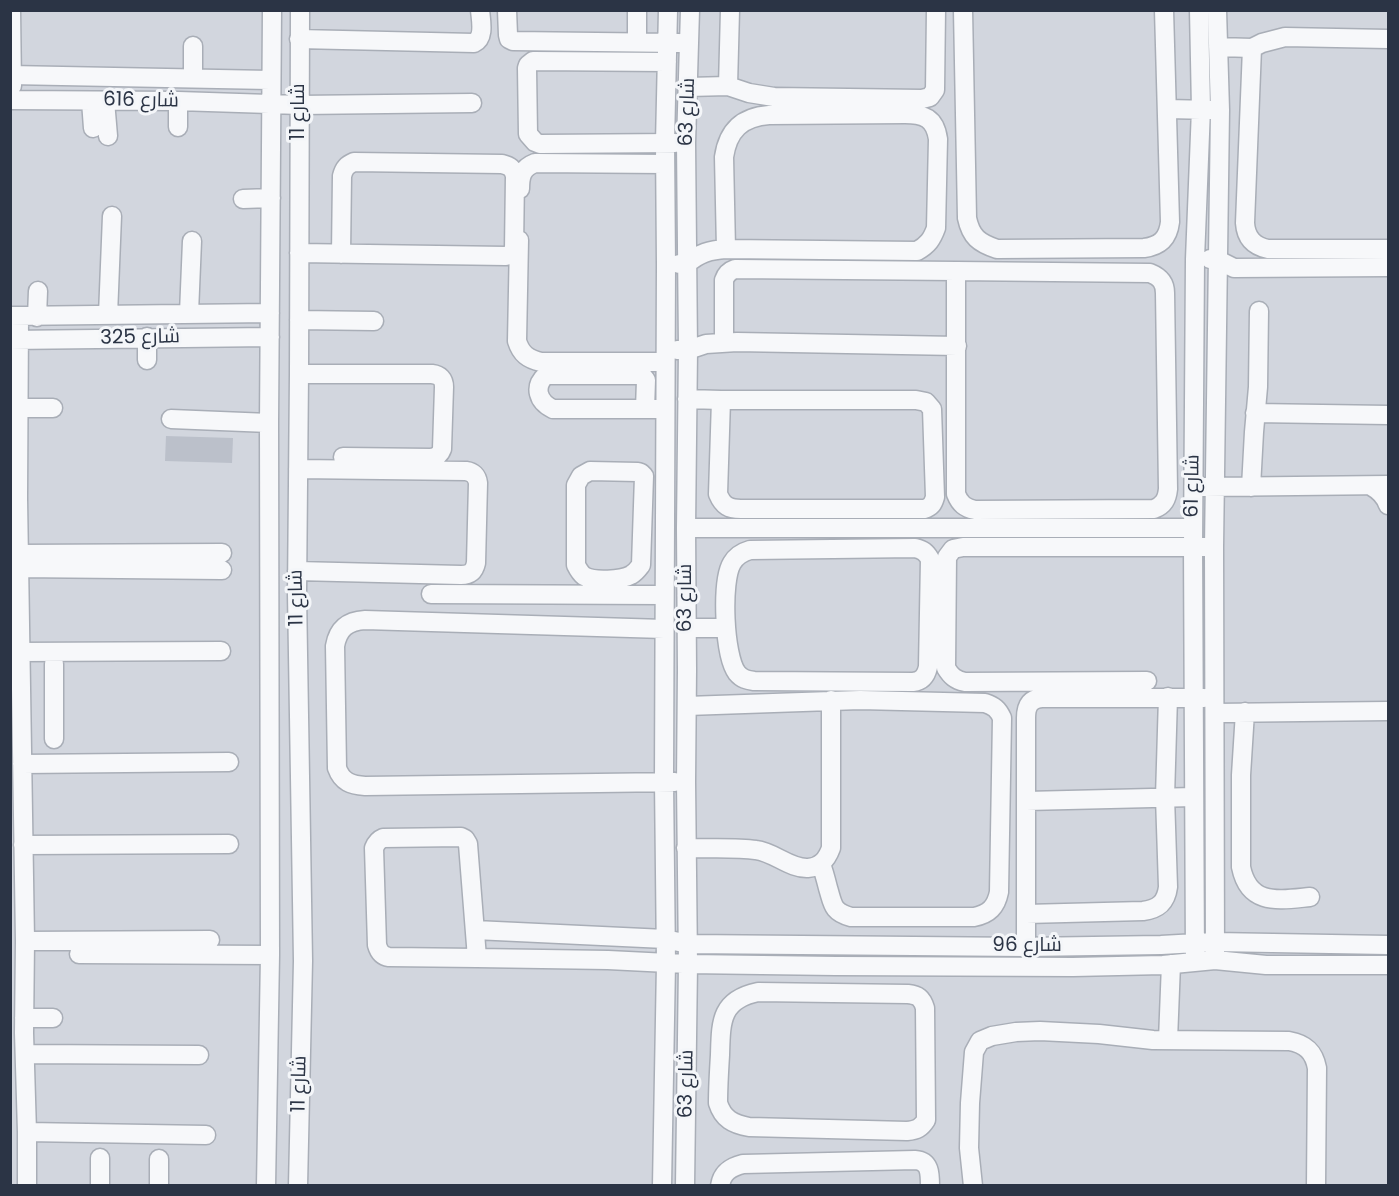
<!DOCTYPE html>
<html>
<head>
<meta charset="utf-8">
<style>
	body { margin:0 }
	#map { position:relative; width:1399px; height:1196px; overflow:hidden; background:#e4e7ec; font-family:Poppins,sans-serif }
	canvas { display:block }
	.frame { position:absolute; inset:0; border:12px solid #2b3445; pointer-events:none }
</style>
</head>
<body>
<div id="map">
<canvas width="1399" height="1196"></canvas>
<div class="frame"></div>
</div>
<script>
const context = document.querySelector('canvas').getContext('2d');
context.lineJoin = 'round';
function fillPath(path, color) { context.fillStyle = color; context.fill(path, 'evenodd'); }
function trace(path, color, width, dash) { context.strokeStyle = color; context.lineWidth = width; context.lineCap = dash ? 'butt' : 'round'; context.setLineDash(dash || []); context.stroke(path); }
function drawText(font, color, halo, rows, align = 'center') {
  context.font = font + ' Poppins,Cairo,sans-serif'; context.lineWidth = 6; context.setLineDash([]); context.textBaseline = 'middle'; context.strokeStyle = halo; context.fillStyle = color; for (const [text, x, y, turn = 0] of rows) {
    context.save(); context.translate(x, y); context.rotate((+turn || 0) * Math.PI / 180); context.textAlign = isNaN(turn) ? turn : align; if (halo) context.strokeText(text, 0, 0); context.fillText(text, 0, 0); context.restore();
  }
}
fillPath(new Path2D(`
	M10 11H1388V1185H11Z`), '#d2d6de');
fillPath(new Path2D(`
	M166 436 233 438 232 463 165 461Z`), '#bbc0ca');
const minor = new Path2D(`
	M11 10 12 86
	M507 10 508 35 509 39 513 41 679 43
	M730 10 728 86 749 93 774 97 922 99 930 97 935 90 936 10
	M963 10 967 218C971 237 979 243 997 249L1144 248C1160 246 1168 239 1170 222L1164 10
	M299 39 474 43C485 38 481 21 480 10
	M637 42V10
	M1218 47 1252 48 1262 43 1285 37 1388 39
	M1252 48 1245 223C1246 238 1254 246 1268 249H1388
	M667 62 533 61 528 65 527 68 528 134 535 142 540 144 675 143
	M10 75 270 80
	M193 77V46
	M688 87 728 86
	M10 100 178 101 300 105 472 103
	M91 101 93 128
	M105 101 108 136
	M178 101V127
	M1167 109 1212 110
	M520 189C520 176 522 168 535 163L665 164
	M243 199 271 198
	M519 240 517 341C521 354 528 359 541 362H665
	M299 253 506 256 511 254 514 249 515 176C513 168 510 166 502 164L354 162C347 165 344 168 342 176L341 254
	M1210 259 1218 260 1234 268 1388 267
	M679 264H687C699 253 710 250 726 249L917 251C928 245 932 239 936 228L938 139C935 118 924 114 905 114L769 115C742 117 728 130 724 157L726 249
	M189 313 192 241
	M108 315 112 216
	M10 316 270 313
	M19 316 18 498 25 941 24 1033 27 1132V1186
	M37 317 38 291
	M299 320 374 321
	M10 340 270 337
	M724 343V280C726 274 729 271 735 269L956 271V494C960 504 965 508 975 510L1154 509C1164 505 1167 499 1168 489L1165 293C1165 282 1160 277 1150 273L956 271
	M677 350H688L706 344 737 342 957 346
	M147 360V337
	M299 374H432C440 375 444 379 444 387L442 449C440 455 437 457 431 458L343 457
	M687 399 721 400 718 494C723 506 729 509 741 509H924C931 507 933 504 935 497L932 409 926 402 916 400H721
	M19 408H53
	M645 409H553C538 402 533 387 546 375H642L646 380 645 409H665
	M1255 413 1388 415
	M171 419 269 423
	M590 471 638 472 641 473 644 476 641 565C638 569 636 572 631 575 622 580 594 582 584 576 580 573 578 569 576 565V485L581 476Z
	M1371 486C1380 491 1385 496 1388 505
	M1204 487 1388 485
	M1251 487 1254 432 1258 387 1259 311
	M686 528H1193
	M915 548C923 550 926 552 930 559L928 667C926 676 922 681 913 682L754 681C747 680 742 679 737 673 724 656 721 581 732 563 736 556 743 552 750 550Z
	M19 554 222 553
	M19 568 222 570
	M297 571 461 575C470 575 474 572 476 563L478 483C477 476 473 472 466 471L298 469
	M431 594 664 595
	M686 628H726
	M664 629 365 620C347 621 338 629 335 646L337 768C342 782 351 785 365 786L675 782
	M20 652 221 651
	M54 664V739
	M1147 681 965 682C955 680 951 676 946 668L947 557 953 549 963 547H1205
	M687 706 860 700 985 703C994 706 998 709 1002 718L999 892C996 907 989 914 974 917H851C832 912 833 904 828 888 826 880 824 872 821 864
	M1245 712 1241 775V867C1249 906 1278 900 1310 897
	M1215 713 1388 711
	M22 764 229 762
	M1026 801 1194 797
	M461 837 465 839 468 844 477 958 389 957C382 956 379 952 377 945L374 848C376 843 378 840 383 838Z
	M23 845 229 844
	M686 848C708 849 735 847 756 850 774 852 790 869 808 868 821 867 827 859 831 848V700
	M1026 914 1143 911C1158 909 1166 903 1168 887L1165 797 1168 697
	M475 930 665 939 688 944 1026 947 1161 945 1215 942 1388 945
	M25 941 210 940
	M1026 947V718C1026 706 1030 699 1042 698H1204
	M79 954 270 955
	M477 958 608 960 688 964 836 966 1073 967 1163 965 1215 960 1266 965H1388
	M1215 960 1214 547 1220 110 1217 10
	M1195 961 1193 547 1195 259 1201 109 1199 10
	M758 992 908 994C918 995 922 998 925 1008L926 1120C921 1128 917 1130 907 1131L749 1127C733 1124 723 1119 718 1103 718 1087 719 1071 720 1055 721 1022 720 1000 758 992Z
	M24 1018H53
	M1168 1040 1171 964
	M25 1054 199 1055
	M27 1132 206 1135
	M100 1158V1186
	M159 1186V1159
	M266 1186 270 955 269 423 272 10
	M298 1186 303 961 297 593 299 374 300 10
	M662 1186 666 963 664 781 666 265 665 143 668 10
	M685 1186 688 964 686 782 687 670 686 528 688 350 686 143 690 10
	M720 1186C722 1172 731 1167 743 1164L915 1160C930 1161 930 1173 930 1186
	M973 1186 969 1148 970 1103 974 1052 980 1041 992 1036 1016 1032 1040 1031 1099 1034 1153 1040 1289 1041C1306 1044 1314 1052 1317 1068L1316 1186`);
trace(minor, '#a9aeb7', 21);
trace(minor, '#f7f8fa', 18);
drawText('20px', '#2b3445', '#f4f6f9', [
	["شارع 616",141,101,1],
	["شارع 11",299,112,-90],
	["شارع 63",688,112,-88],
	["شارع 325",140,338,-1],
	["شارع 61",1193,486,-89],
	["شارع 11",297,598,-91],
	["شارع 63",686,598,-90],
	["شارع 96",1027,946],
	["شارع 11",300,1084,-89],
	["شارع 63",687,1084,-89]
]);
</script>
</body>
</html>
